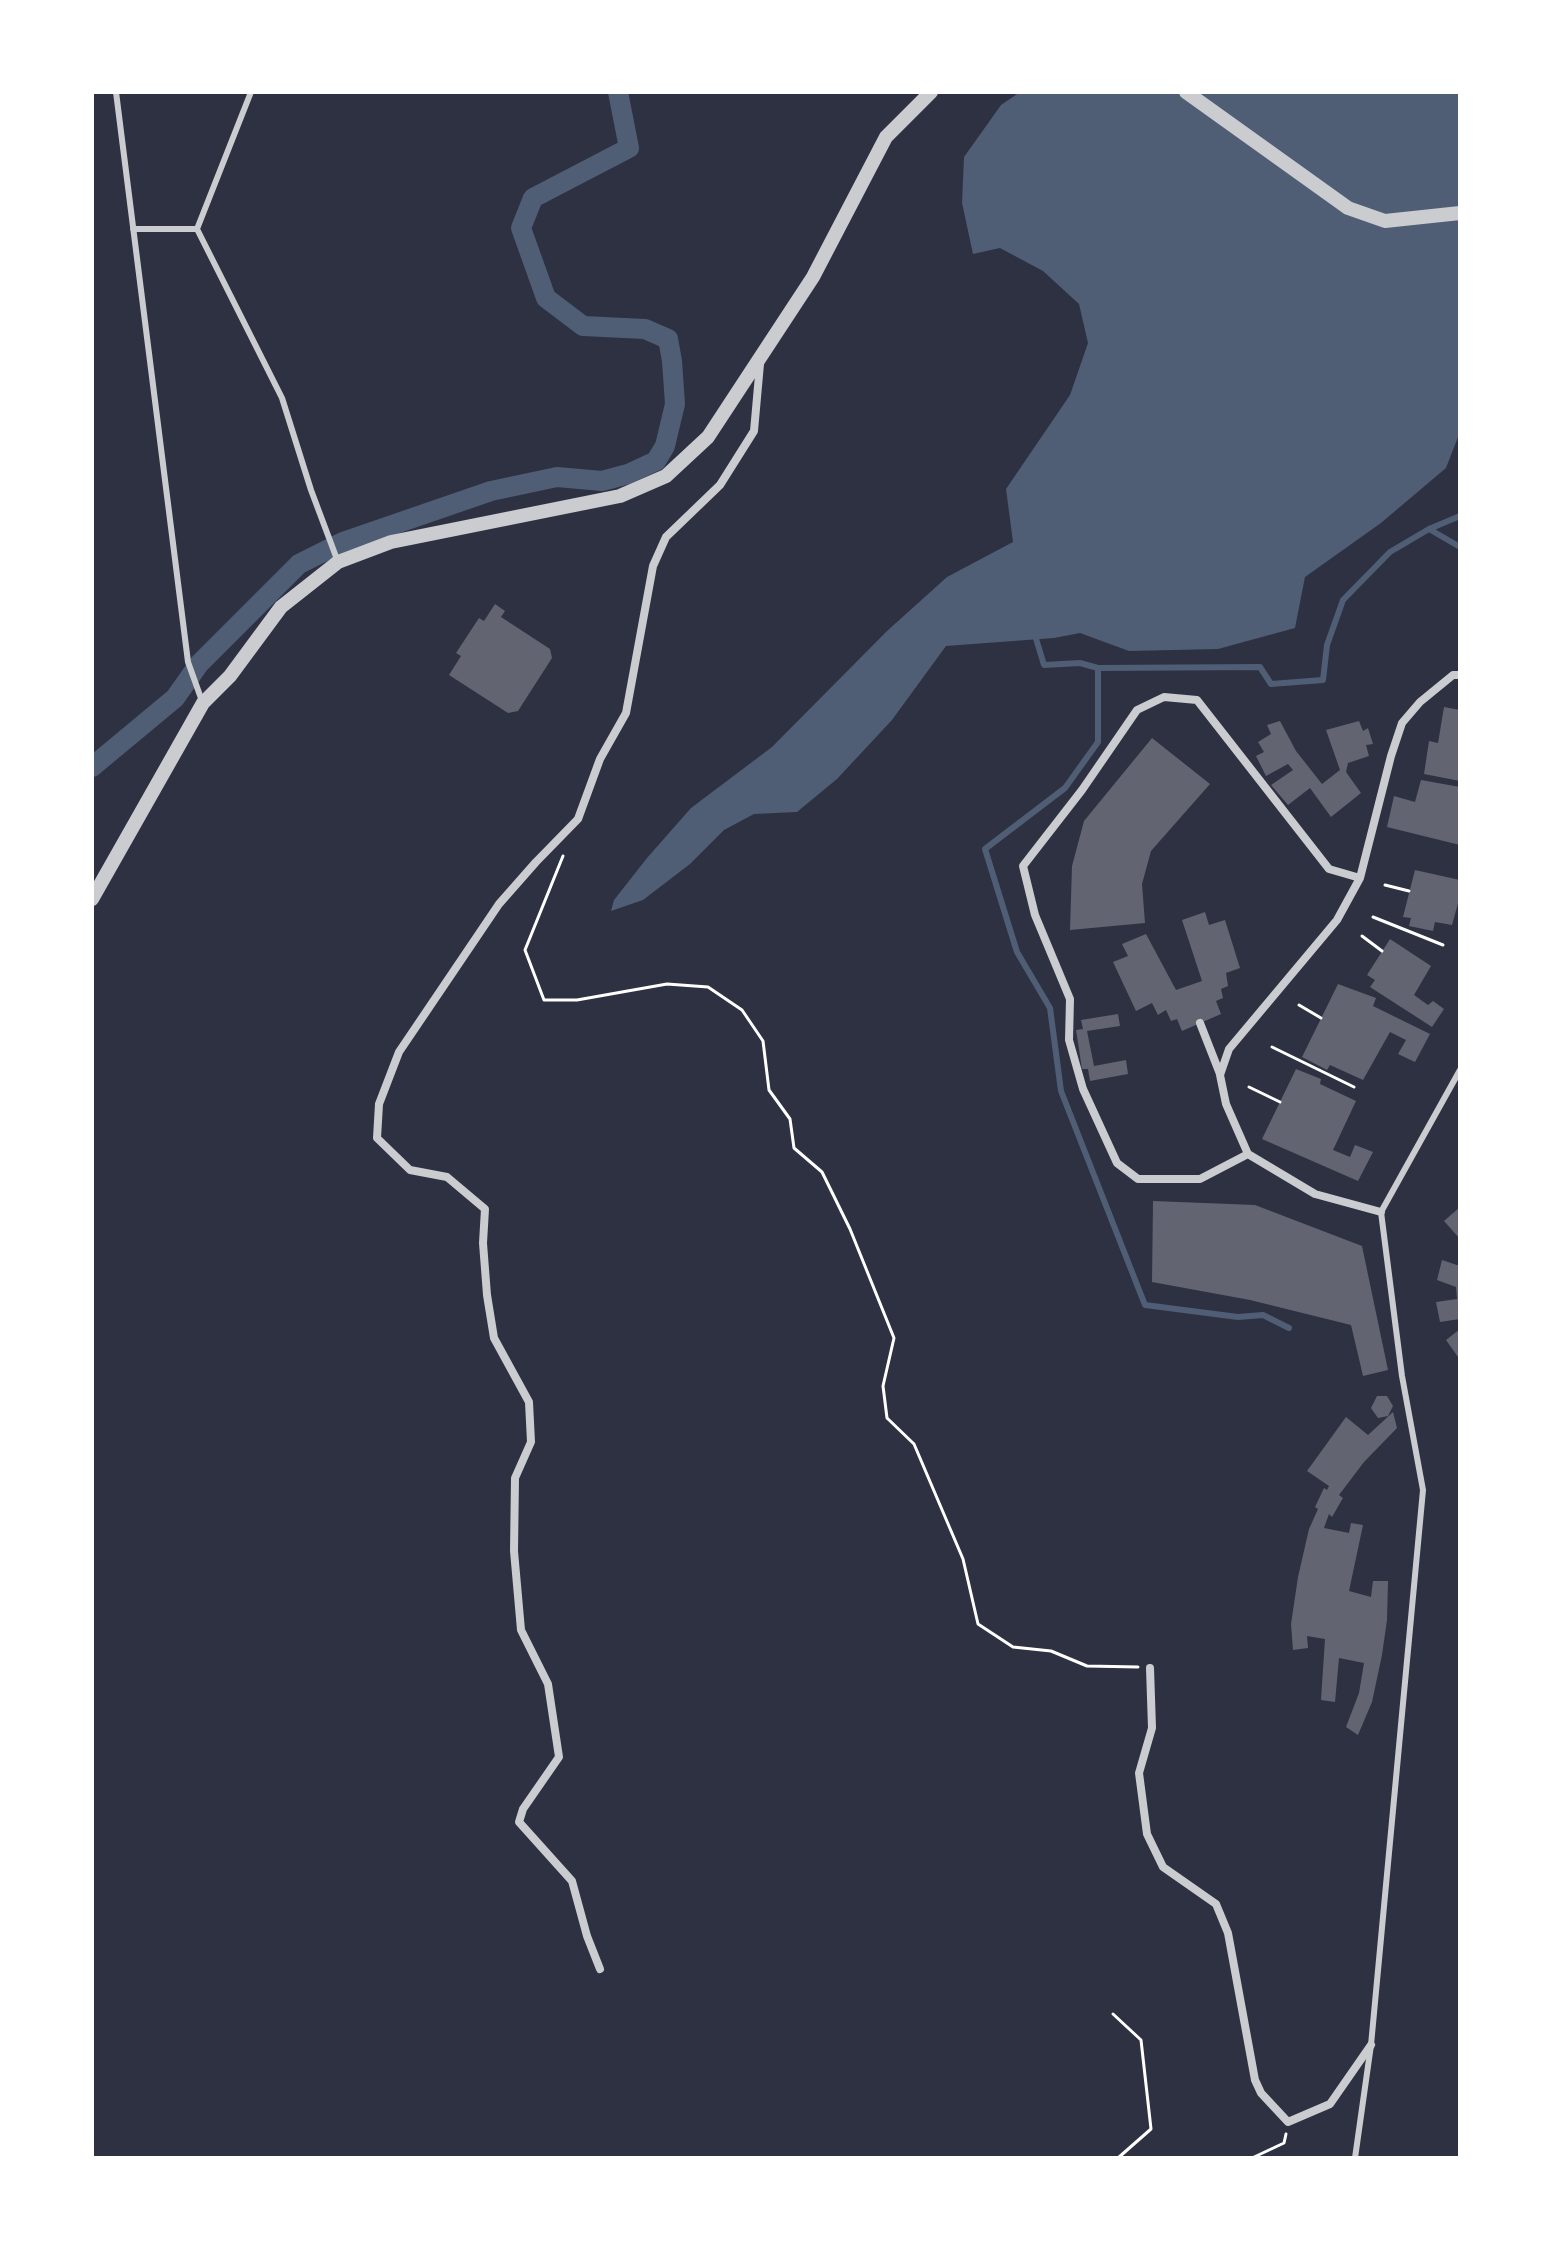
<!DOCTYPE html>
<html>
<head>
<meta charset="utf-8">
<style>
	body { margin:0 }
	#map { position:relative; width:1552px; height:2250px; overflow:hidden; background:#2d3142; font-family:Inter,sans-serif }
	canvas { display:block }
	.frame { position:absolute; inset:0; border:94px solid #fff; pointer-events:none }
</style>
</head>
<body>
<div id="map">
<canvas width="1552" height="2250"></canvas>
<div class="frame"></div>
</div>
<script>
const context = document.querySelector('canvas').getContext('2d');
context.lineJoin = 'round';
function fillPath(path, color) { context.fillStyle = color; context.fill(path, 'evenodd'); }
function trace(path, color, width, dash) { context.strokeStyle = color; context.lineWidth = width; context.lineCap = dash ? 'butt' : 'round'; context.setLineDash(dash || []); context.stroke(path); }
fillPath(new Path2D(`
	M1020 92H1460V432L1446 468 1381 523 1305 577 1295 628 1218 649 1129 651 1080 633 1054 638 946 646 892 720 837 779 797 812 754 814 724 830 690 864 643 900 611 911 614 900 647 858 691 808 772 747 887 631 947 577 1013 542 1006 489 1070 395 1088 343 1079 304 1043 271 1000 248 973 254 962 203 964 157 1001 105Z`), '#4f5d75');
trace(new Path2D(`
	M1429 529 1460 547
	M1034 632 1044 665 1080 663 1098 668 1260 667 1271 684 1323 680 1327 645 1343 600 1390 552 1429 529 1460 516
	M1098 668V742L1065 788 985 849 1017 952 1050 1008 1061 1091 1145 1305 1238 1317 1263 1315 1289 1328`), '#4f5d75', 6);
trace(new Path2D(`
	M92 767 175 698 199 664 299 564 343 542 491 491 557 477 602 481 628 474 656 461 665 446 675 404 672 361 668 339 645 329 583 326 546 298 521 228 533 198 629 148 618 92`), '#4f5d75', 20);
fillPath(new Path2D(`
	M495 604 505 611 501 617 550 649 552 658 518 711 508 713 449 675 461 656 456 653 479 618 484 621Z
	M1444 707 1460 710V781L1424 774 1429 741 1438 743Z
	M1280 721 1296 751 1322 784 1340 770 1326 730 1359 721 1363 731 1368 728 1373 744 1366 745 1369 756 1348 763 1346 772 1361 793 1331 817 1310 788 1288 805 1271 785 1293 770 1288 764 1266 776 1256 756 1264 752 1258 742 1271 734 1267 725Z
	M1152 738 1210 784 1151 851 1142 884 1145 923 1070 930 1072 866 1084 821Z
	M1421 780 1460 787V845L1387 827 1394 796 1415 802Z
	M1415 870 1460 880V896L1452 925 1435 922 1433 931 1409 926 1411 918 1403 917Z
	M1205 912 1209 925 1225 920 1240 968 1226 973 1228 986 1221 989 1223 998 1216 1001 1221 1014 1182 1031 1177 1019 1171 1021 1166 1010 1158 1015 1152 1003 1136 1011 1113 962 1128 956 1122 944 1146 934 1176 990 1202 981 1182 920Z
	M1390 939 1431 966 1414 995 1428 1005 1433 1001 1444 1009 1432 1027 1370 987 1375 980 1367 975Z
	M1338 984 1376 998 1373 1006 1430 1034 1415 1062 1398 1054 1406 1040 1390 1032 1363 1080 1330 1065 1327 1070 1302 1057Z
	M1118 1014 1120 1026 1087 1031 1094 1066 1126 1060 1128 1074 1090 1081 1088 1069H1082L1076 1030 1083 1029 1081 1020Z
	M1296 1069 1321 1079 1320 1084 1356 1101 1333 1150 1350 1157 1355 1145 1373 1152 1358 1181 1262 1139Z
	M1153 1201 1255 1205 1362 1246 1388 1370 1363 1376 1351 1325 1250 1300 1152 1282Z
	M1460 1207V1239L1444 1221Z
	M1442 1260 1460 1266V1319L1440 1322 1436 1302 1457 1299 1456 1287 1437 1280Z
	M1460 1329V1355L1458 1357 1446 1340Z
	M1377 1396H1387L1393 1406 1388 1416 1378 1418 1371 1408Z
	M1393 1412 1397 1428 1364 1462 1339 1495 1343 1498 1332 1517 1329 1514 1324 1528 1349 1533 1351 1523 1363 1525 1349 1591 1371 1597 1373 1581H1388L1387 1620 1382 1655 1372 1702 1358 1735 1346 1727 1359 1693 1364 1663 1339 1658 1335 1702 1321 1700 1325 1639 1307 1636 1308 1648 1293 1650 1291 1624 1298 1577 1309 1529 1318 1509 1315 1507 1324 1488 1327 1490 1329 1486 1307 1471 1346 1417 1368 1435Z`), '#626471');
trace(new Path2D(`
	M563 856 525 950 544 1000H577L667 984 708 987 742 1010 763 1041 769 1090 790 1119 794 1148 822 1172 850 1229 894 1338 883 1386 887 1418 914 1444 963 1559 978 1624 1013 1647 1051 1651 1087 1666 1138 1667
	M1385 885 1409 891
	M1373 917 1443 945
	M1362 936 1382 951
	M1299 1005 1321 1018
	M1272 1047 1354 1087
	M1249 1087 1280 1102
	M1113 2014 1141 2040 1151 2129 1118 2158
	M1252 2158 1284 2143 1286 2134`), '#fff', 3);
trace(new Path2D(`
	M116 92 188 662 202 701
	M251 92 197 229 282 398 311 490 338 562
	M133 229H197
	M1355 2158 1371 2045 1423 1490 1402 1376 1381 1212 1460 1070`), '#caccd0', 6);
trace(new Path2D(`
	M1200 1023 1220 1074
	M1248 1154 1200 1179H1138L1117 1163 1083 1089 1069 1040 1070 999 1035 915 1023 866 1082 790 1137 710 1164 697 1197 700 1329 869 1360 878
	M1381 1212 1315 1194 1248 1154 1226 1104 1220 1075 1229 1049 1337 920 1360 878 1391 756 1402 723 1420 702 1453 675H1460
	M1150 1668 1152 1728 1139 1773 1147 1834 1163 1867 1216 1904 1228 1933 1255 2080 1261 2093 1288 2122 1330 2104 1371 2045
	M600 1969 587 1936 572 1881 519 1822 523 1809 559 1757 548 1684 521 1630 514 1551 515 1478 531 1442 529 1402 494 1338 487 1295 483 1243 485 1209 447 1177 410 1170 377 1138 379 1104 399 1052 499 904 536 862 578 819 600 759 626 713 653 566 666 537 720 485 754 431 760 364`), '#caccd0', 8);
trace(new Path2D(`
	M1186 92 1348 208 1385 221 1460 213
	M92 899 203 703 230 676 281 607 338 562 391 542 620 496 666 476 708 437 813 277 886 137 931 92`), '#caccd0', 14);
</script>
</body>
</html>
